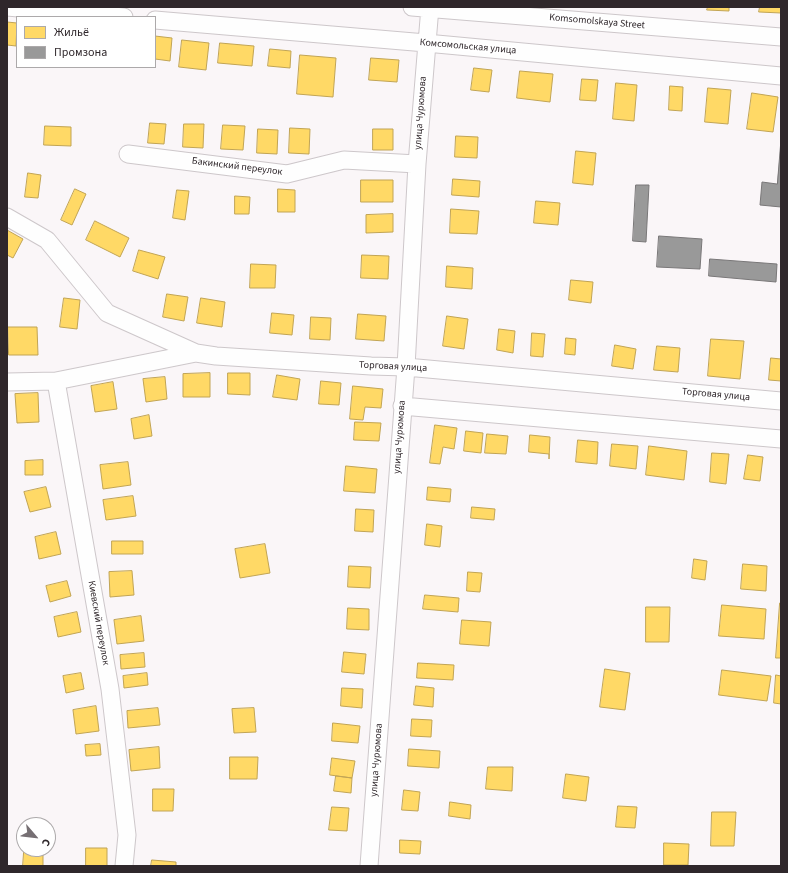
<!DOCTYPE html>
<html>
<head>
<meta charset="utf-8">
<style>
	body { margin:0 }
	#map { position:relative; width:788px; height:873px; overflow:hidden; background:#faf6f8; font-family:"Source Sans 3",sans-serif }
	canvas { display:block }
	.frame { position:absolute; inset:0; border:8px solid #2f272b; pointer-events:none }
	.legend { position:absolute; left:16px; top:16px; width:140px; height:52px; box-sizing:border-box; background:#fff; border:1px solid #aca9aa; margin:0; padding:5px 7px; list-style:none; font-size:12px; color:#2f272b }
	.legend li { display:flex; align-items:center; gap:8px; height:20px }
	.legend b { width:20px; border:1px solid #aca9aa }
	.north { position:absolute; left:16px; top:817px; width:40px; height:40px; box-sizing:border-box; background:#fff; border:1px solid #aca9aa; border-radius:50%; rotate:118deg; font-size:11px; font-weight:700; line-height:16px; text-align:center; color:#2f272b }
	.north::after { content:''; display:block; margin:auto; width:14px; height:18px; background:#766f73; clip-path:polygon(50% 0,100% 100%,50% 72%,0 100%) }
</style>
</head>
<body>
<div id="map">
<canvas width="788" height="873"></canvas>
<div class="frame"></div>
<ul class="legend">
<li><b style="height:11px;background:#ffd966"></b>Жильё</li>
<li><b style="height:11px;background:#999"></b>Промзона</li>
</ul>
<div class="north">С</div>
</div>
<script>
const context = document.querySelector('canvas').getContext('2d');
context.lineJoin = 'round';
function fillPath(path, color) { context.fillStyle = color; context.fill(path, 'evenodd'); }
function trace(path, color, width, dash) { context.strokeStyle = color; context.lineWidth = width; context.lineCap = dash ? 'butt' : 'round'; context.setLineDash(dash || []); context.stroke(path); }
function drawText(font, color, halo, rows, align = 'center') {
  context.font = font + ' "Source Sans 3",sans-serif'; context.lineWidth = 4; context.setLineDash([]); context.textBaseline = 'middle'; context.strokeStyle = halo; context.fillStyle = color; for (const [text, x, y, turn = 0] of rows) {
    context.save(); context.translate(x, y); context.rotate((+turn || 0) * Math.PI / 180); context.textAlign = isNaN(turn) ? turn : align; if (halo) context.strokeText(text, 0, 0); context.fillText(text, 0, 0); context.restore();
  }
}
const homes = new Path2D(`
	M708 7H729V11L707 10Z
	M760 7H781V13L759 12Z
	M7 22 17 23 16 46 7 45Z
	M155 36 172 38 170 61 155 59Z
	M182 40 209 43 206 70 179 67Z
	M220 43 254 46 252 66 218 63Z
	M270 49 291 51 290 68 268 66Z
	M300 55 336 58 333 97 297 94Z
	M371 58 399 60 397 82 369 80Z
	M474 68 492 70 489 92 471 90Z
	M520 71 553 74 550 102 517 98Z
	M582 79 598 80 596 101 580 100Z
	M616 83 637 85 634 121 613 119Z
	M670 86 683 87 682 111 669 110Z
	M708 88 731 90 728 124 705 122Z
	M752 93 778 97 773 132 747 129Z
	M150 123 166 124 164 144 148 143Z
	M184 124H204L203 148 183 147Z
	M223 125 245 126 243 150 221 149Z
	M45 126 71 127V146L44 145Z
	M290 128 310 129 309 154 289 153Z
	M258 129 278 130 277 154 257 153Z
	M373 129H393V150H373Z
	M456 136 478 137 477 158 455 157Z
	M576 151 596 153 593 185 573 183Z
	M28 173 41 175 38 198 25 197Z
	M453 179 480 181 479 197 452 195Z
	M361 180H393V202H361Z
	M75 189 86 194 72 225 61 220Z
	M278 189 295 190V212H278Z
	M177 190 189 191 185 220 173 218Z
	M235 196 250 197 249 214H235Z
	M536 201 560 203 558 225 534 223Z
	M451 209 479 211 477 234 450 233Z
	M393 214V232L366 233V215Z
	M95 221 129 238 120 257 86 240Z
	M7 230 23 239 13 258 7 255Z
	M139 250 165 257 158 279 133 271Z
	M362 255 389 256 388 279 361 278Z
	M251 264 276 265 275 288H250Z
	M447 266 473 268 472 289 446 287Z
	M571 280 593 282 591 303 569 300Z
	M167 294 188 297 184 321 163 317Z
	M64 298 80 300 77 329 60 327Z
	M201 298 225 302 222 327 197 323Z
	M272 313 294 315 292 335 270 333Z
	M358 314 386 316 384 341 356 339Z
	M447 316 468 319 464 349 443 346Z
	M311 317 331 318 330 340 310 339Z
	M8 327H37L38 355H9Z
	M499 329 515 331 513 353 497 350Z
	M532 333 545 334 543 357 531 356Z
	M566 338 576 339 575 355 565 354Z
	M711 339 744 341 740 379 708 376Z
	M615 345 636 349 633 369 612 366Z
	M657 346 680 348 678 372 654 370Z
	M771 358 781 359V381L769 380Z
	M210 373V397H183V374Z
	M228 373H250V395L228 394Z
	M277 375 300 379 297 400 273 397Z
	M165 377 167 399 146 402 143 379Z
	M321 381 341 383 339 405 319 404Z
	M113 382 117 409 95 412 91 386Z
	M353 386 383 389 381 408 365 407 363 420 350 419Z
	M38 393 39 422 17 423 15 394Z
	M149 415 152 436 134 439 131 419Z
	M355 422 381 423 379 441 354 440Z
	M435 425 457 428 454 449 443 447 440 464 430 463Z
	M466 431 483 433 481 453 464 451Z
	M487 434 508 436 506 454 485 453Z
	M530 435 550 437 549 459V454L529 452Z
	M578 440 598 442 597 464 576 462Z
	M612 444 638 446 636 469 610 466Z
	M649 446 687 451 684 480 646 475Z
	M712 453 729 454 726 484 710 482Z
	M748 455 763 457 760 481 744 479Z
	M43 460V475H25V461Z
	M128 462 131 485 103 489 100 465Z
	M346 466 377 469 375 493 344 491Z
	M46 487 51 507 30 512 24 492Z
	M428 487 451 489 450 502 427 500Z
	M133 496 136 516 106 520 103 500Z
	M472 507 495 509 494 520 471 518Z
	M356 509 374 510 373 532 355 531Z
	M427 524 442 526 440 547 425 545Z
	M56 532 61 554 39 559 35 537Z
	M112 541H143V554H112Z
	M265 544 270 573 240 578 235 549Z
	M694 559 707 561 705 580 692 578Z
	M743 564 767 566 766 591 741 589Z
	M349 566 371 567 370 588 348 587Z
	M132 571 134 595 110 597 109 572Z
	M468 572 482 573 480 592 467 591Z
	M67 581 71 596 50 602 46 586Z
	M425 595 459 598 458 612 423 609Z
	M780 603H781V658H776Z
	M722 605 766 609 764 639 719 636Z
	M646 607H670L669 642H646Z
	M348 608 369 609V630L347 629Z
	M77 612 81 632 58 637 54 617Z
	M141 616 144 641 117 644 114 620Z
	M462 620 491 622 489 646 460 644Z
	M344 652 366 654 364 674 342 672Z
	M144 653 145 667 121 669 120 655Z
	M418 663 454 665 453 680 417 678Z
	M605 669 630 673 625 710 600 707Z
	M722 670 771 676 767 701 719 695Z
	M81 673 84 689 66 693 63 676Z
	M147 673 148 685 124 688 123 676Z
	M776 675 781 676V704L774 703Z
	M416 686 434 688 433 707 414 705Z
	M342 688 363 689 362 708 341 706Z
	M96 706 99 731 76 734 73 710Z
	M158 708 160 725 128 728 127 711Z
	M254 708 256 732 234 733 232 709Z
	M412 719 432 720 431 737 411 736Z
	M333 723 360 726 358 743 332 741Z
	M100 744 101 755 86 756 85 745Z
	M159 747 160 768 131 771 129 750Z
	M409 749 440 751 439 768 408 766Z
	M230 757H258L257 779H230Z
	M332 758 355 761 352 778 330 775Z
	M488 767H513L512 791 486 789Z
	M566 774 589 777 586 801 563 798Z
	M336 776 352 778 351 793 334 791Z
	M153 789H174L173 811H153Z
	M404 790 420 792 418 811 402 810Z
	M450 802 471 805 470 819 449 816Z
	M618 806 637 807 635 828 616 827Z
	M332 807 349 808 347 831 329 830Z
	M712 812H736L734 846H711Z
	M400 840 421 841 420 854 400 853Z
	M664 843 689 844 688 865H664Z
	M24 847V849H43V866H23Z
	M86 848H107V866H86Z
	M152 860 176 862V866H151Z`);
fillPath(homes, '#ffd966');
trace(homes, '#c1a454', 1);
const industry = new Path2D(`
	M781 140V207L760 205 762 182 777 184Z
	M636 185H649L646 242 633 241Z
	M659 236 702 239 700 269 657 267Z
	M710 259 777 264 776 282 709 276Z`);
fillPath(industry, '#999');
trace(industry, '#797778', 1);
const minor = new Path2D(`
	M7 7 124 17
	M412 7 781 37
	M155 20 426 43 781 76
	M128 154 287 174 344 160 417 164
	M7 217 47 240 107 313 196 353
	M56 381 110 689 127 835 124 866
	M7 382 56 381 196 353 216 356 371 366 406 367 781 401
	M402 406 781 439
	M369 866 406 367 417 164 430 7`);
trace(minor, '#cdc7ca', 19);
trace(minor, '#fefefe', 17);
drawText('10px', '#2f272b', '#fff', [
	["Komsomolskaya Street",597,22,5],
	["Комсомольская улица",468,47,5],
	["улица Чурюмова",421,113,-86],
	["Бакинский переулок",237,167,7],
	["Торговая улица",393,367,3],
	["Торговая улица",716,395,5],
	["улица Чурюмова",400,437,-86],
	["Киевский переулок",98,623,80],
	["улица Чурюмова",377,760,-86]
]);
</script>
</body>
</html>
